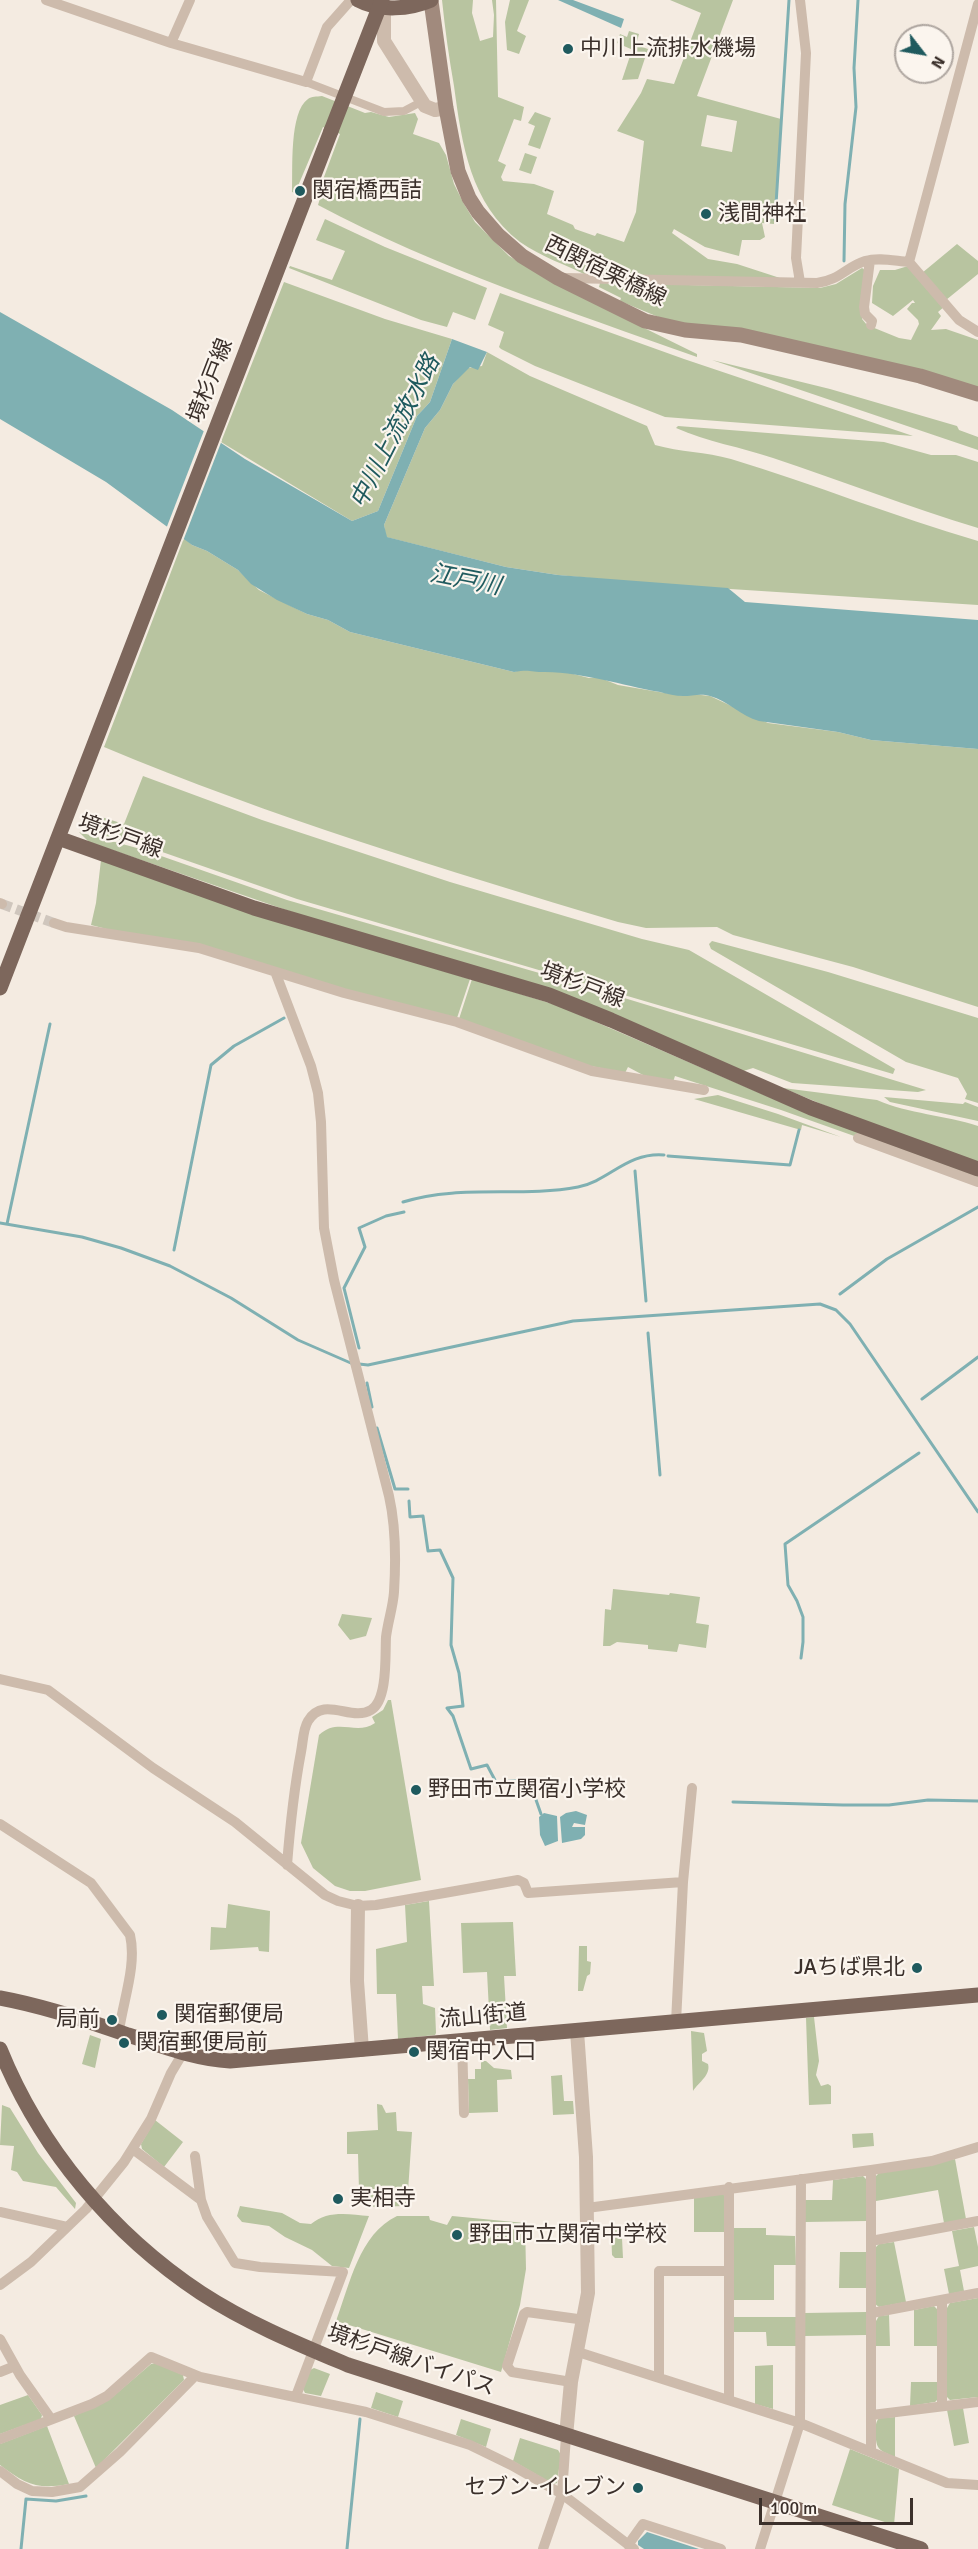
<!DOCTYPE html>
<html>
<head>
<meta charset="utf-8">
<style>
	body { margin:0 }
	#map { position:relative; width:978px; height:2549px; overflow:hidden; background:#f4ebe1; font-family:Signika,sans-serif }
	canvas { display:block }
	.north { position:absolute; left:894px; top:24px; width:60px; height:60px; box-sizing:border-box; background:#fbf5ee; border:2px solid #aea6a0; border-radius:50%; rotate:121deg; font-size:16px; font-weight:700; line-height:24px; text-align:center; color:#3b302b }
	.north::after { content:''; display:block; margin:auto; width:21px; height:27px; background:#1f5a5e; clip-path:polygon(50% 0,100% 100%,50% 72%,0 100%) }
	.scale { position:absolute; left:759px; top:2498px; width:154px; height:27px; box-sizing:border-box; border:3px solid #3b302b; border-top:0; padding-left:8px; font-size:18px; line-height:21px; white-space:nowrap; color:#3b302b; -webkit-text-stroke:4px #fbf5ee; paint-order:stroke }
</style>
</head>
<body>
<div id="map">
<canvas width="978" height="2549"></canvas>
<div class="north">N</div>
<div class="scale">100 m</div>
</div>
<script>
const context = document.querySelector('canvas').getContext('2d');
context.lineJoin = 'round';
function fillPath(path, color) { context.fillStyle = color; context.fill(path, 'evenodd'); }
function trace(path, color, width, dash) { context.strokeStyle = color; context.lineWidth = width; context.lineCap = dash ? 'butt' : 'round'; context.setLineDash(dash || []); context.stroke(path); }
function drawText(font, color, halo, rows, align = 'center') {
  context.font = font + ' Signika,"Noto Sans JP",sans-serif'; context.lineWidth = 4.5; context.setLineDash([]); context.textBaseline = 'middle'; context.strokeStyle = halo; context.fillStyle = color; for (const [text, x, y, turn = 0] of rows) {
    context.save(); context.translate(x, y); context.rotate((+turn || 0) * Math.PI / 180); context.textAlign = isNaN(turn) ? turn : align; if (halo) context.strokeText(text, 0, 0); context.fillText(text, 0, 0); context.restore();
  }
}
fillPath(new Path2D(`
	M442 0H473L472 13 480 41 493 37 494 15 492 0H496L498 97 524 107 521 121 514 119 498 161 506 165 501 177 503 181 534 184 554 191 547 214 573 225 575 229 595 236 597 233 624 242 636 212 644 141 617 131 641 93 647 79 674 84 701 13 670 0H733L697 96 781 119 774 224 762 223 765 237 760 240H742L739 256 705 247 674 229 672 233 708 259 737 264 780 278 590 277C567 265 541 257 520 242 470 203 462 145 454 86 449 58 445 29 442 0ZM707 115 737 121 732 152 701 146Z
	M510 0H529L517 31 526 36 519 54 507 50 505 22Z
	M629 31 639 34 636 45 648 49 638 79 622 80 630 56 638 58 640 53 617 43 620 34 627 37Z
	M322 96 365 113 371 112 389 117 415 113 418 119 413 134 439 143 446 155 454 184 464 204 475 222 509 256 561 287 697 354V357C569 311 438 269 318 205L321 195 318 193 340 134 323 127 295 193 292 192C293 170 289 112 308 99 312 96 316 97 322 96Z
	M535 112 551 118 540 149 528 145 535 126 528 123Z
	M525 153 537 157 531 174 519 170Z
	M325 219 385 247 487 288 475 320 453 312 447 327 421 320 289 268 290 266 332 280 345 251 316 240Z
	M957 244 978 261V274L946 300 922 273Z
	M908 266 945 306 938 312 941 316 931 330 946 329 978 340V389L668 321 620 301 621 298 599 287 600 283 820 288 836 284 862 268 865 270 862 319 867 325 899 338 911 340 919 324 918 320 907 309 912 303H915L913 300 893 316 872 303 873 286 880 270H895Z
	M284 282 385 319 452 339 430 402 417 416 378 511 352 521 221 442Z
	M500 293 684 359 913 436 665 417 535 366 501 349 499 347 504 332 488 325Z
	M487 352 530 376 647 426 655 445C680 452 706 452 731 459 814 484 895 517 978 541V605L653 584 558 575 506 567 386 537 384 525 425 428 440 410 453 384 467 368 482 366Z
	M712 360 830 389 957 426 959 430 978 437V450Z
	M678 426 884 442 931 455H956L978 462V528C909 507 842 481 773 458 741 447 707 442 676 428Z
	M184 538 192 545 207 551 238 570 259 590 307 614 328 620 350 632 514 672 523 669 546 672 562 671 589 678 598 677 618 685 659 692 685 696 692 694 710 696 768 723 838 732 871 740 978 749V1007L853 967 733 935 717 927 646 928 618 922C445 870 271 817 104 747Z
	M143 776 262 820 450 882 642 939 689 950 895 1069 893 1074 297 899 145 846 80 830 92 831 98 816 124 824Z
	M79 832 144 850 287 900 598 990 926 1090 918 1092 792 1083 753 1068 737 1073 669 1042 89 842Z
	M101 860 265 918 470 979 457 1018 91 925 96 903Z
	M712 941 828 972 978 1018V1103L965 1099 967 1094 958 1078 906 1062 711 949 709 944Z
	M472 979 559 1006 783 1103 978 1176V1180L781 1110 675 1076 673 1082 643 1075 628 1067 625 1073 581 1064 459 1019Z
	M783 1088 877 1100C909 1114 945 1115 978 1126V1164L881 1129Z
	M718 1095 778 1114 841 1137 802 1125 801 1130 694 1099Z
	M884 1097 963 1104 965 1102 978 1107V1121L890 1102Z
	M613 1589 669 1595 670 1593 700 1597 696 1623 709 1625 706 1648 679 1644 677 1652 648 1649V1645L617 1642 610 1646H603L605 1609 611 1610Z
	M342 1614 372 1618 366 1636 350 1640 338 1625Z
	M388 1700H391L421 1880 365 1891H350L335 1886 313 1868 301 1843 319 1735C338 1717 356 1736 375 1723L372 1717 383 1710Z
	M429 1901 434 1986H422L423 2004 435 2008 436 2033 435 2035 398 2039 396 1994H377L376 1949 407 1942 405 1905Z
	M228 1904 270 1911 269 1952 259 1951 258 1947 210 1950 211 1927 226 1928Z
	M513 1922 516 1976H504L507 2028 490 2030 487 1972 463 1973 461 1923Z
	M579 1946H587V1961L591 1962 590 1974 587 1976 583 1991H578Z
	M814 2017 819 2061 816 2075 821 2086 828 2084 831 2086V2104L809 2105 806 2018Z
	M691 2031 704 2033 707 2051 702 2054V2061L708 2064C711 2075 699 2082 693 2091Z
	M90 2035 101 2039 95 2068 82 2064Z
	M481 2061H486L494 2068 511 2070 512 2079 497 2080 498 2112 469 2113 468 2079H475V2069H481Z
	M562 2075 564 2101H573L574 2114 553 2115 551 2076Z
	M377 2104 382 2105 386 2113 396 2112 397 2131 412 2132 407 2206 368 2207 370 2191 359 2190 358 2154H347V2132L378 2130Z
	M2 2105 10 2108 38 2153 76 2203 75 2209 56 2187 23 2181 17 2172 11 2170 14 2146 0 2145Z
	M155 2120 183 2142 164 2167 142 2149 141 2144Z
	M873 2133 874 2146 853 2148 852 2134Z
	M955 2159 966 2219 944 2223 938 2190 876 2201 875 2177 879 2173Z
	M863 2176 866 2179 867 2221 805 2222V2200H832L833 2180Z
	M721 2193 725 2196V2232H694V2197Z
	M240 2206 282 2213 300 2223 311 2224C327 2210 349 2214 369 2216L349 2268 332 2266 312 2250 285 2237 269 2226 242 2222 237 2216Z
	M397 2216H429L430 2220 447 2225 452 2216 525 2223 526 2269 520 2305 501 2372 336 2321C350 2284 359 2234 397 2216Z
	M615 2227H622V2233L619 2235 622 2238 623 2258H615L612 2255 611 2230Z
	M974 2227 978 2247V2266L960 2270 964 2291 949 2294 944 2269 959 2266 952 2231Z
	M733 2228H766V2235L795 2236 796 2265H774V2300H734Z
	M894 2242 906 2302 879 2307 875 2304V2248L879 2244Z
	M840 2252H866L867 2288H839Z
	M978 2298V2397L950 2400 947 2397V2308L950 2303Z
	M934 2306 937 2309 938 2346H914V2310Z
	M866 2312V2335L805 2336V2313Z
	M889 2315 890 2346H876V2321L879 2316Z
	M734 2317H796V2346H767L766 2332H733Z
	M155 2363 183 2375 184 2380 96 2468 74 2416 110 2399 151 2364Z
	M773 2365V2409L755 2404V2366Z
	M314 2368 330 2374 321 2396 305 2393 303 2389 310 2370Z
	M911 2382H938V2399L935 2402 910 2406Z
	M376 2392 403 2401 398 2417 371 2408Z
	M28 2395 42 2415 41 2419 0 2434V2405Z
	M963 2408 969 2443 954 2446 947 2410Z
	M895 2417V2457C881 2451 875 2450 876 2433 876 2426 875 2423 879 2418Z
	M461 2419 491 2429 486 2447 456 2435Z
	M47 2426 69 2484C37 2490 25 2484 0 2465V2444Z
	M520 2438 558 2450 561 2455 557 2483 553 2484 513 2461Z
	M850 2449 899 2469 894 2525 832 2505Z`), '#b8c4a0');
fillPath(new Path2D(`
	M558 0H573L624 19 621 28Z
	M0 312 172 410 245 459 352 521 378 511 417 416 430 402 452 339 487 352 478 370 470 367 453 384 440 410 425 428 384 525 387 537 506 567 558 575 728 588 745 602 978 620V749L871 740 838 732 759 721C741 716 728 701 710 696 701 693 692 696 683 696 676 696 667 694 660 692 620 685 586 673 545 672 531 672 529 669 514 672L350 632 328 620 307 614 277 600 251 584 238 570 207 551 192 545 106 482 0 419Z
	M576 1811 587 1815 585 1825 574 1823 572 1827H585V1835L581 1839 562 1843 560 1817 566 1813Z
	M544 1813 557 1816 558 1841 545 1846 540 1835 539 1817Z
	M647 2532 699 2549H644L638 2545V2541Z`), '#7fb0b2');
fillPath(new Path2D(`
	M205 428 222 440 183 541 166 529Z`), '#f4ebe1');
trace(new Path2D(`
	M775 220 789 0
	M844 261 845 204 856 107 854 68 858 0
	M668 1156 790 1165 799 1130
	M635 1171 646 1301
	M403 1202C460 1184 520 1198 578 1187 609 1181 627 1152 664 1155
	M0 1223 82 1237 121 1248 170 1266 231 1298 298 1340 353 1364
	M7 1224 50 1024
	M174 1250 211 1065 234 1046 284 1018
	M840 1294 887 1259 978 1207
	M648 1333 660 1475
	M359 1348 344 1288 365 1247 359 1228 386 1216 404 1212
	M359 1364 368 1365 573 1321 820 1304 836 1310 850 1324 978 1512
	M367 1383 372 1407
	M922 1399 978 1357
	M377 1428 395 1489H408
	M409 1501 410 1517 423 1516 428 1551 440 1550 453 1578 451 1645 459 1673 463 1706 447 1708 453 1716 471 1769 487 1765 496 1782 529 1780 541 1814
	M801 1658 803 1642V1617L797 1601 788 1585 785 1544 919 1453
	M733 1802 843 1805H889L928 1800 978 1801
	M21 2549 26 2499 56 2501 86 2496
	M347 2549 360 2419`), '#7fb0b2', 3);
trace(new Path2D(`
	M2 904 54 923`), '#cfc6bd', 10, [10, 5]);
trace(new Path2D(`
	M306 82 384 112 404 111 421 102`), '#cdbbac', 8);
trace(new Path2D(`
	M46 0 171 43 190 0
	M978 4 909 262 959 320 978 332
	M171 43 306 82 327 27 351 0
	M870 260 864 307 865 314 872 321 871 325
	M564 278 817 283C840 280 846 267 865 261 879 257 895 261 909 262
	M800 282 796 258 806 53 800 0
	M0 903 2 904
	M54 923 66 927 199 948 344 993 457 1022 592 1071 704 1090
	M276 974 311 1066 318 1093 321 1122 324 1228 334 1280 389 1496C396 1527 396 1560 394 1592 393 1607 388 1621 386 1637 385 1655 388 1700 371 1710 351 1722 324 1695 308 1721 303 1729 303 1742 301 1752 294 1789 290 1827 287 1865
	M858 1138 978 1182
	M0 1679 48 1690 153 1768 235 1822 325 1895 338 1901 358 1906 376 1905 518 1880 524 1883 528 1893 683 1882
	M0 1824 91 1883 130 1935C137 1965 123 2001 119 2031
	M676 2022 683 1882 692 1788
	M462 2041 464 2113
	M134 2150 201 2200
	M195 2156 201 2200 207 2217 235 2263 260 2267 343 2272 296 2396
	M871 2170V2452
	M729 2187V2400
	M587 2208 871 2170 932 2161 978 2147
	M0 2212 67 2227
	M871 2241 978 2221
	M0 2285 31 2262 86 2209 124 2162 151 2119 171 2073 183 2053
	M942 2300V2406
	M872 2313 978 2293
	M0 2339 20 2375 51 2419
	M578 2352 800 2423 947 2483 978 2485
	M0 2372 15 2366
	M659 2378V2271H729
	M571 2382 512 2372 507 2366 524 2314 527 2312 585 2320
	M872 2415 978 2402
	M0 2439 92 2404 107 2396 151 2357 200 2377 366 2412 470 2445 511 2465 562 2494 634 2549
	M0 2471 17 2484 32 2491 52 2492 80 2487 120 2452 195 2376
	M628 2545 643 2524 721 2549
	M543 2549 562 2494 566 2436
	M760 2549 800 2423 801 2179`), '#cdbbac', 10);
trace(new Path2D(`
	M384 9V41L425 106 435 110 446 108
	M358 1906 357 1981 362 2050
	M566 2436 571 2382 588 2293 586 2157 577 2031`), '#cdbbac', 14);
trace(new Path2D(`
	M431 1 446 108 458 171 469 198 478 212 498 235 522 256 558 278 645 321 685 330 741 335 920 376 978 394`), '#a18a7d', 15);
trace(new Path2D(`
	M358 0C380 12 410 9 431 0
	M58 838 254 908 549 995 611 1020 811 1108 978 1169
	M0 988 331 131
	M0 1998C44 2006 86 2020 128 2035 162 2046 195 2059 230 2061L978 1995
	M0 2049C40 2148 112 2234 201 2293 247 2323 298 2344 348 2365L921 2549`), '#7d675c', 15);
trace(new Path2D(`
	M331 131 382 0`), '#7d675c', 15);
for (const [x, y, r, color] of [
	[568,49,6,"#1f5a5e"],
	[300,191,6,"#1f5a5e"],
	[706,214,6,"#1f5a5e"],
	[416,1790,6,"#1f5a5e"],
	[917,1968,6,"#1f5a5e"],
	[162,2015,6,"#1f5a5e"],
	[112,2020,6,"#1f5a5e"],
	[124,2043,6,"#1f5a5e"],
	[414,2052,6,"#1f5a5e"],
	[338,2199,6,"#1f5a5e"],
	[457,2235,6,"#1f5a5e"],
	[638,2488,6,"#1f5a5e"]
]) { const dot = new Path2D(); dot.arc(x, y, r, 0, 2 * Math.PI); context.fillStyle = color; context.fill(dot); trace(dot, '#fbf5ee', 2); }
drawText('22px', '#3b302b', '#fbf5ee', [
	["中川上流排水機場",580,49],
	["関宿橋西詰",312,191],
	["浅間神社",718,214],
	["野田市立関宿小学校",428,1790],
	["JAちば県北",905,1968,"right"],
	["関宿郵便局",174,2015],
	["局前",100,2020,"right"],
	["関宿郵便局前",136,2043],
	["関宿中入口",426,2052],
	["実相寺",350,2199],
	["野田市立関宿中学校",469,2235],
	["セブン-イレブン",626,2488,"right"]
], 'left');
drawText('22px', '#3b302b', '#fbf5ee', [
	["西関宿栗橋線",605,272,26],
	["境杉戸線",211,381,-69],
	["境杉戸線",120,837,20],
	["境杉戸線",582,986,21],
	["流山街道",483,2017,-5],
	["境杉戸線バイパス",411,2361,19]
]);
drawText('italic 24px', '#1f5a5e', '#fbf5ee', [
	["中川上流放水路",396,432,-63],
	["江戸川",465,581,11]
]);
</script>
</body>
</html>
